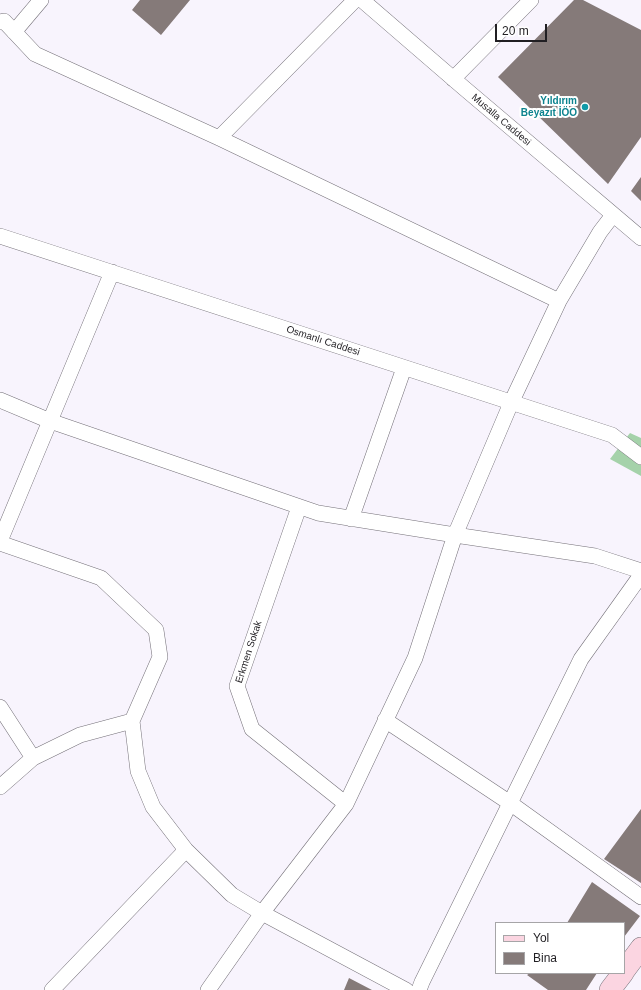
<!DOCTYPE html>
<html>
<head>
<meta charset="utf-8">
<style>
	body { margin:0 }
	#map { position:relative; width:641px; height:990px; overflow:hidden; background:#f8f4fd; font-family:Arial,sans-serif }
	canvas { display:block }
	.legend { position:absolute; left:495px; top:922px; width:130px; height:52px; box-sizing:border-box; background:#fff; border:1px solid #a6a5a7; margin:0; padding:5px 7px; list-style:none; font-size:12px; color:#211f23 }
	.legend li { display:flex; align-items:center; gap:8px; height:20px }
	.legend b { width:20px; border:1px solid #a6a5a7 }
	.scale { position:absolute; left:495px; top:24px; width:52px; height:18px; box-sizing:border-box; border:2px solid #211f23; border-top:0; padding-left:5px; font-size:12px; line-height:14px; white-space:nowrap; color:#211f23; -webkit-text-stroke:3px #fff; paint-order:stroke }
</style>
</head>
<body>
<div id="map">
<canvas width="641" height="990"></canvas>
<ul class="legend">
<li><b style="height:5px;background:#fbd5e1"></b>Yol</li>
<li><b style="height:11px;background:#857a79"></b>Bina</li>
</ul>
<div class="scale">20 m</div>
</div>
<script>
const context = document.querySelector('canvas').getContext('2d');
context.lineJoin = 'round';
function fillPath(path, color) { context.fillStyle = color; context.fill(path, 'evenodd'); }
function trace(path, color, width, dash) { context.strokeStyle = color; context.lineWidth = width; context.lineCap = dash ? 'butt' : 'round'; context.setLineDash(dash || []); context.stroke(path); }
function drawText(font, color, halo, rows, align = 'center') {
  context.font = font + ' Arial,sans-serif'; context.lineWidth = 4; context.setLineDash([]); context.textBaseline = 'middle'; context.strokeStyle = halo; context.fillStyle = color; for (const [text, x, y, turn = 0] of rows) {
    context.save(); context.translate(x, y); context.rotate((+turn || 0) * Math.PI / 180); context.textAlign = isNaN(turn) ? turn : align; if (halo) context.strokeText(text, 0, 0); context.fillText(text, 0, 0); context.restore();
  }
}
fillPath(new Path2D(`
	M630 433 641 438V476L610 459Z`), '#a5d2aa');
fillPath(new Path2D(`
	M140 0H190L161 35 132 10Z
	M574 0H583L641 30V137L608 184 498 77Z
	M641 177V201L631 191Z
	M641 809V883L604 859Z
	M592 882 640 916 624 937V923H567Z
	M530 973H597L586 990H548L527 975Z
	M349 978 372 990H344Z`), '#857a79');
const street = new Path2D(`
	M362 0 464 88 641 238
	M0 22 4 21 35 54 219 138 559 301
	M14 32 41 0
	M453 79 531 0
	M219 138 355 0
	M0 236 612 435 641 457
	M0 400 50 421 318 513 455 535 595 556 641 571
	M299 507 237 686 252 729 346 804
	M351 519 404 368
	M0 541 112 272
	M0 543 101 578 156 630 160 657 132 721 138 771 153 807 186 850 232 895 262 913 406 990
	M0 707 33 758
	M385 720 510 803 641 897
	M0 787 33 758 80 735 132 721
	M52 990 186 850
	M208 990 262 913 346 804 415 658 455 535 511 403 559 301 600 232 613 215
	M419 990 422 982 581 659 641 575`);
const secondary = new Path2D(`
	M624 971 641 948
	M610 990 623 973`);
trace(street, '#747078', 16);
trace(secondary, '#747078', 22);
trace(street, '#fff', 15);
trace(secondary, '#fbd5e1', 21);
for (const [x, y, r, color] of [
	[585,107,4,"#0f9aa8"]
]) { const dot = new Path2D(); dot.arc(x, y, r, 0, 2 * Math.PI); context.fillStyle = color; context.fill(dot); trace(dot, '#fff', 1.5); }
drawText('bold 10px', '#0d838f', '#fff', [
	["Yıldırım",577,101],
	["Beyazıt İÖO",577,113]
], 'right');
drawText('10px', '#211f23', '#fff', [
	["Musalla Caddesi",501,120,40],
	["Osmanlı Caddesi",323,341,18],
	["Erkmen Sokak",249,652,-72]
]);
</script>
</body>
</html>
